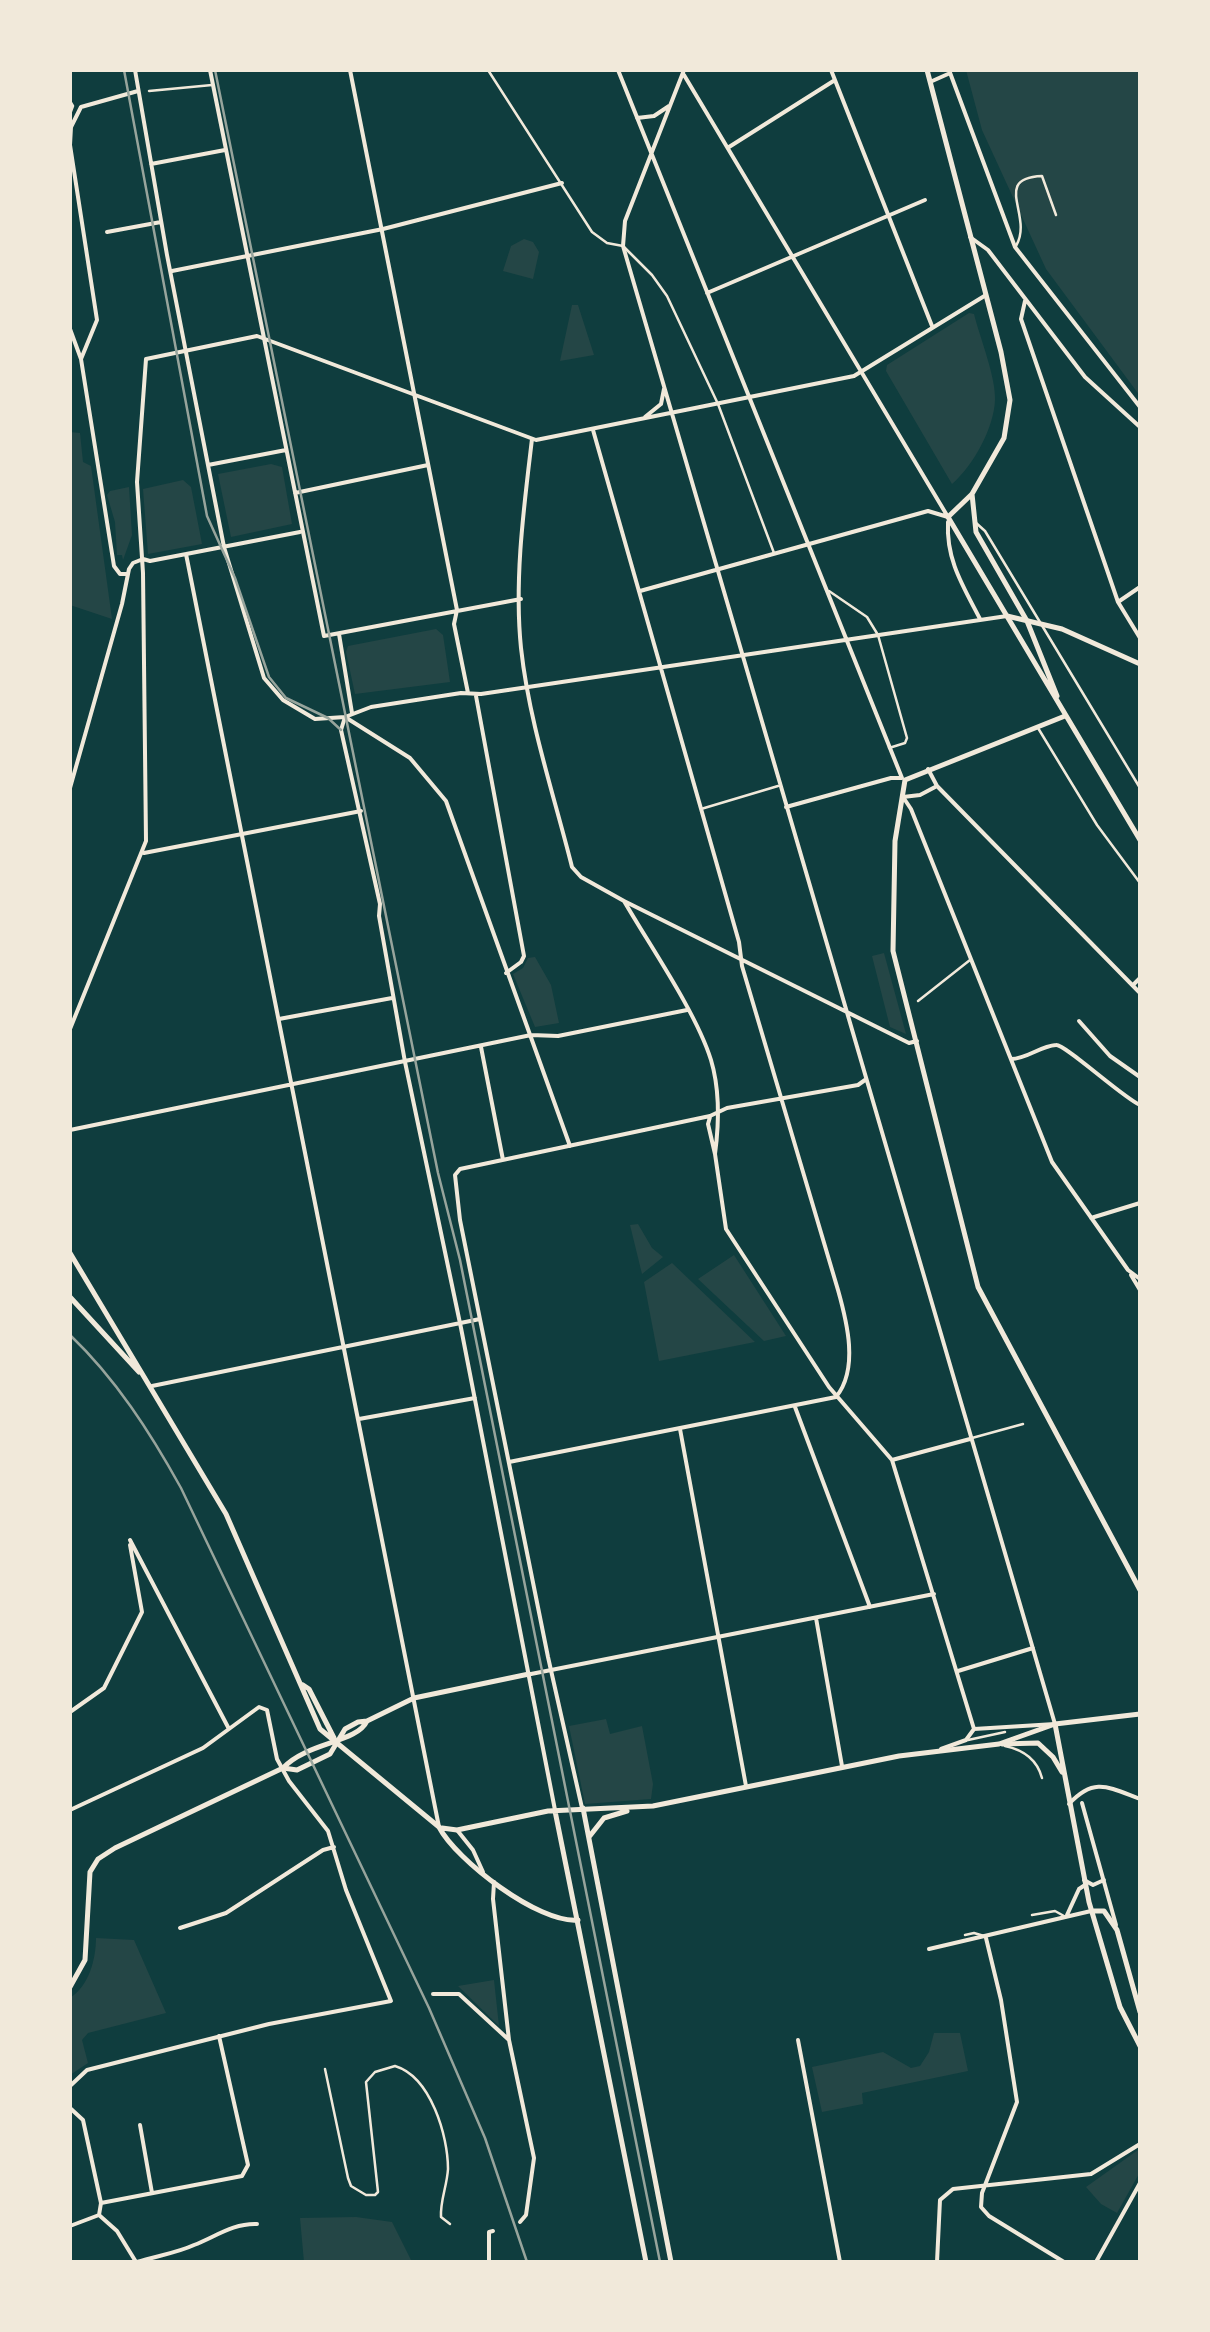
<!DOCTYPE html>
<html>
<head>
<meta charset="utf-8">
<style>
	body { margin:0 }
	#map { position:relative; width:1210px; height:2332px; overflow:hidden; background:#0f3d3e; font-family:Quicksand,sans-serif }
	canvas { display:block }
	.frame { position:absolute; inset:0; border:72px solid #f1e9da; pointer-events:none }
</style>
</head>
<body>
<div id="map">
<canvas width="1210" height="2332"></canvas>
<div class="frame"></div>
</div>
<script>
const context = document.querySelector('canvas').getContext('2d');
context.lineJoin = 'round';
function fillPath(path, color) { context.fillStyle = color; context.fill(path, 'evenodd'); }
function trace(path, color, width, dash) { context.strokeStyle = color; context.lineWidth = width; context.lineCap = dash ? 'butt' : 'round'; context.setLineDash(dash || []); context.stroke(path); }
fillPath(new Path2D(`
	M966 70H1140V396L1046 269 982 130Z
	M524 239 533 242 539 252 533 279 503 271 511 246Z
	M572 305H578L594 355 560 361Z
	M969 313 974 314C980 338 996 377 995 400 994 428 973 466 952 484L886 371 887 365Z
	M70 432 80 433 83 462 91 466 112 619 70 605Z
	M271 464 282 467 292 524 231 537 218 474Z
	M183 480 191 487 202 544 148 554 143 489Z
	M129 487 132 535 123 560 122 555H117L115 522 107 495 110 491Z
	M436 629 443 635 450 682 355 694 346 652 348 646Z
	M884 953 906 1034 890 1027 872 956Z
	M535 957 551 985 559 1023 535 1027 513 974 523 968 528 958Z
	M638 1224 652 1248 663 1257 642 1274 630 1225Z
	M734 1255 786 1336 764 1341 698 1279Z
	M672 1263 755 1342 659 1361 644 1282Z
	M606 1719 610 1734 642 1726 653 1784 651 1799 585 1804 569 1726Z
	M96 1938 134 1940 166 2013 88 2033 82 2040 88 2063 70 2075V1998C89 1986 96 1959 96 1938Z
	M494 1980 499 2026 458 1986Z
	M934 2033H960L968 2071 862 2093 863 2104 822 2112 812 2067 883 2052 911 2068 920 2066 929 2052Z
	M1138 2150 1140 2172 1117 2213 1101 2204 1086 2187Z
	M356 2217 392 2222 412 2262H304L300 2218Z`), '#244646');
trace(new Path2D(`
	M488 70 592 232 607 243 623 246 652 275 667 296 718 404 774 553
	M70 101 73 106 70 114
	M1016 246C1034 216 991 178 1042 176L1056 215
	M975 522 985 531 1140 788
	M829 591 867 617 878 635 907 738 905 743 889 748
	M1038 728 1097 825 1140 883
	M701 809 778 786
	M918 1001 970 960
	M972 1438 1023 1424
	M968 1740 1005 1732
	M1005 1746C1024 1750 1037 1759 1042 1778
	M1032 1915 1055 1911 1064 1916
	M965 1935 974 1933 984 1936
	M325 2069 348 2178 351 2186 366 2195H375L378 2192 366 2082 375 2072 395 2066C431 2077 448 2136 448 2169 447 2186 440 2201 441 2217L450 2224`), '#f1e9da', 2.5);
trace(new Path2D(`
	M149 91 212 85`), '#f1e9da', 2.5);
trace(new Path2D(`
	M135 70 167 255 224 547 264 678 283 700 315 719 345 717 371 707 461 693 481 694 1007 616
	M210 70 324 636 521 599
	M350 70 457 610 454 624 468 693
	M618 70 902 778
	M684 70 625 221 623 246 1055 1724 974 1729
	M831 70 932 326
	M949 70 1015 247 1140 407
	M684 75 948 517
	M930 82 948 74
	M637 118 654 116 669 106
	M729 147 835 80
	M151 164 225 150
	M107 232 161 222
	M970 237 988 250 1085 377 1140 427
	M172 271 383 229 562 183
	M707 293 925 200
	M1025 301 1021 319 1118 602 1140 638
	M70 329 81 359 114 566 120 574H128
	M81 359 97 320 70 145 71 127 81 107 138 91
	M645 417 661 404 664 389
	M532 439C524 506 514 580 521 648 529 722 554 795 572 867L581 877 624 901 909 1043 917 1041
	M208 465 286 450
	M295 493 428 465
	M948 522C946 560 963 586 980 619
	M186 554 439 1827
	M143 559 150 561 300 532
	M640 591 928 511 948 517
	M1118 602 1140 587
	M339 634 352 713
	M476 696 524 956 521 962 506 973
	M345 717 341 730 380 904 379 916 405 1062 461 1328 555 1810
	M345 717 410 758 446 801 570 1146
	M928 769 937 786 1140 993
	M937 786 920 795 903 797 911 809 1052 1162 1128 1270 1140 1279
	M70 788 122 604 129 569 133 563 143 559
	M786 807 891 778H902
	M144 853 361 811
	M624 901C650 946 696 1012 711 1060 720 1090 719 1124 715 1154L708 1124 710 1117
	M1133 985 1140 978
	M279 1019 392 998
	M1079 1021 1110 1056 1140 1077
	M70 1029 146 841 143 573 137 482 146 359 257 336 536 440 854 376 986 295
	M481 1047 503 1160
	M1011 1059C1027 1059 1040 1046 1056 1045 1065 1044 1122 1097 1140 1105
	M70 1130 531 1035 558 1036 687 1010
	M715 1154 726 1229 829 1387 892 1460 974 1729
	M1091 1218 1140 1203
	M1131 1275 1140 1290
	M152 1386 480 1319
	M795 1407 870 1607
	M359 1419 475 1398
	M680 1429 746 1786
	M892 1460 970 1439
	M509 1462 836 1397C859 1369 847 1322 838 1290L742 966 739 942 593 430
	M130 1540 229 1729
	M816 1618 842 1766
	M958 1671 1033 1648
	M531 1674 934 1594
	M70 1712 104 1688 142 1612 130 1545
	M941 1749 966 1740 974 1729
	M1082 1803 1116 1925
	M1069 1804C1094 1777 1108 1787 1140 1799
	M582 1808 548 1657 460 1220 455 1175 460 1169 710 1116 727 1108 858 1085 865 1080
	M70 1810 203 1748 259 1707 267 1710 277 1759 289 1781 328 1831 346 1890 391 2001 269 2024 87 2070 70 2086
	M457 1830 473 1850 483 1872
	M1084 1880 1093 1885 1104 1880
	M494 1882 493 1899 509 2040 534 2158 526 2215 520 2222
	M1067 1915 1079 1889 1085 1885
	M180 1928 226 1913 323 1850 334 1847
	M986 1938 1001 2000 1017 2102 982 2193 981 2207 989 2216 1064 2262
	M929 1949 1091 1911
	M433 1994H459L509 2040
	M798 2040 840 2262
	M70 2108 83 2120 101 2203 99 2215
	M140 2125 152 2193
	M101 2203 242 2176 248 2165 219 2036
	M70 2226 99 2215 117 2231 136 2262
	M137 2262C156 2256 177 2253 194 2245 215 2237 233 2223 257 2224
	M489 2262V2232L493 2231
	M937 2262 940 2200 953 2189 1091 2174 1140 2144
	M1096 2262 1140 2183`), '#f1e9da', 4);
trace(new Path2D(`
	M1007 616 1062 629 1140 664
	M1055 1724 1089 1902 1120 2007 1140 2046
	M1002 1744 1038 1743 1053 1757 1062 1772
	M283 1768 297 1770 330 1754 345 1729 358 1722 367 1721 414 1698 529 1674
	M1091 1911H1104L1117 1930 1140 2012
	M70 1987 85 1960 90 1872 98 1859 115 1848 283 1768C307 1742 357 1743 367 1721`), '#f1e9da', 5);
trace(new Path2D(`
	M927 70 1001 352 1010 400 1004 438 972 494 948 517 1140 840
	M972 494 976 532 1027 621 1057 696
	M1065 716 905 780 895 841 893 951 978 1287 1140 1590
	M70 1253 226 1514 320 1729 439 1827C456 1860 539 1924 578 1920
	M70 1297 139 1372
	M303 1685 309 1689 334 1738
	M583 1808 671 2262
	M555 1811 646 2262
	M442 1828 457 1830 548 1811 653 1806 899 1756 999 1744 1055 1724 1140 1714
	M589 1837 604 1818 627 1811`), '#f1e9da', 5);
trace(new Path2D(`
	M124 70 207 516 235 578 269 677 286 698 328 718 341 730
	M215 70 438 1173 460 1260 660 2262`), '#97a49c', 2.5);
trace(new Path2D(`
	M70 1335C116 1379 150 1432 181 1488L429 2008 485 2138 527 2262`), '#97a49c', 2.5);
</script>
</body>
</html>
